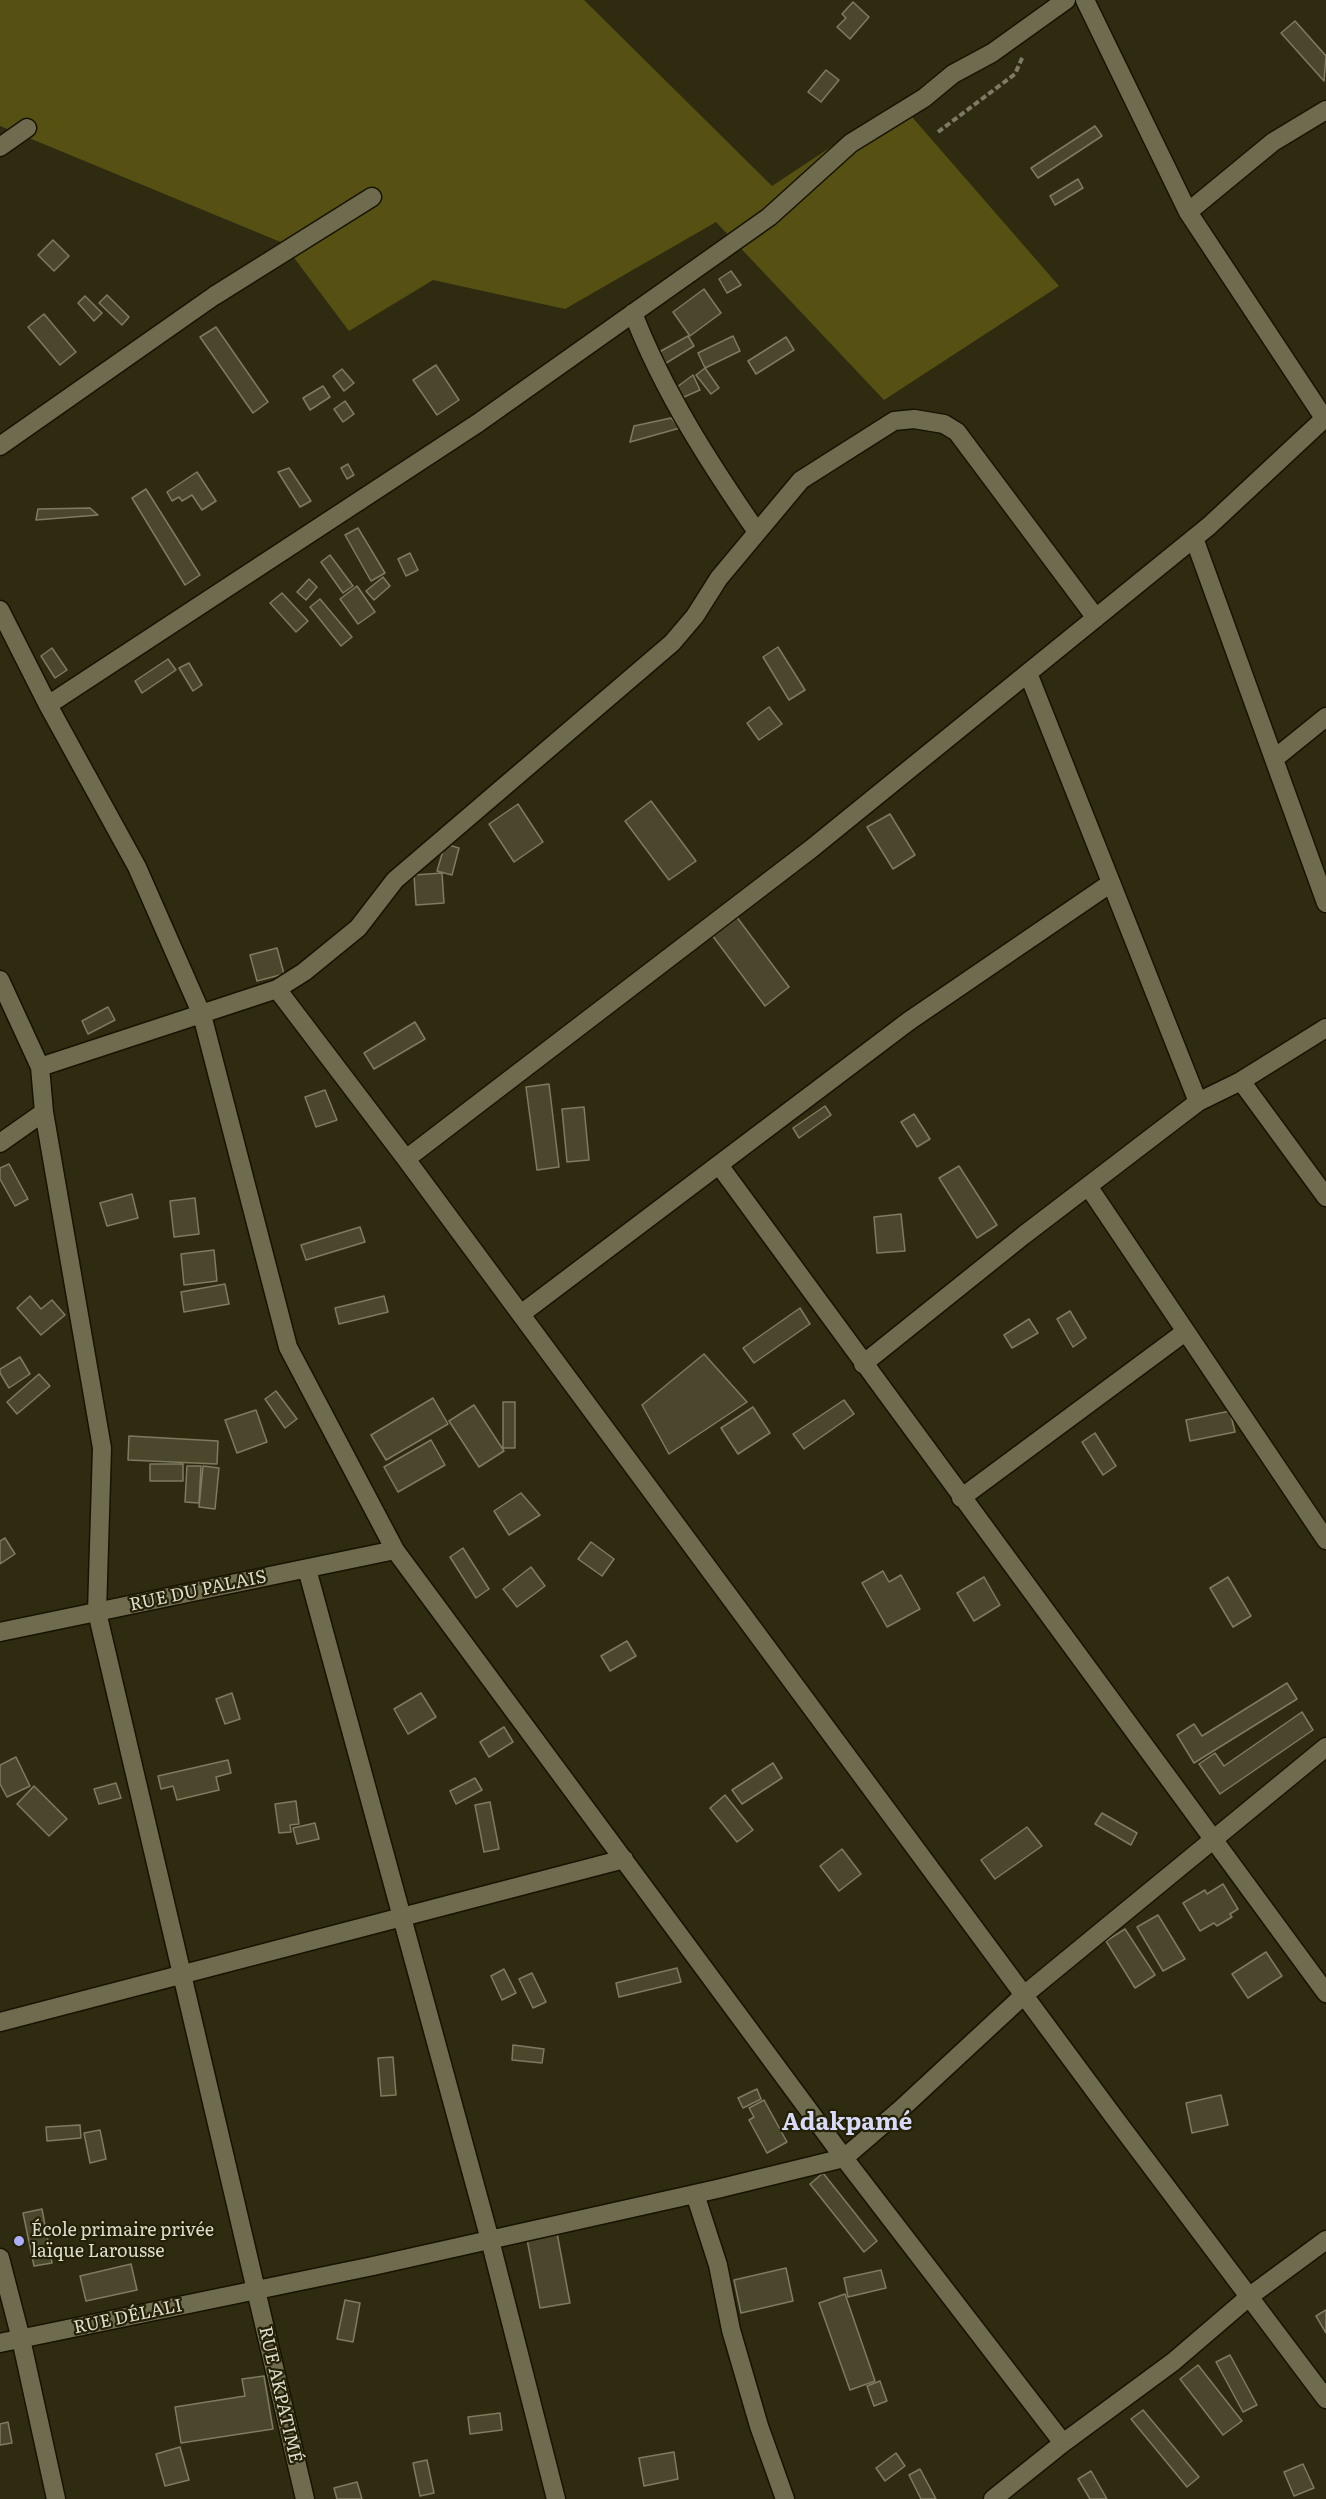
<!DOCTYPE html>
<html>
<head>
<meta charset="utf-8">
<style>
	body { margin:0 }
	canvas { display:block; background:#2e2b11 }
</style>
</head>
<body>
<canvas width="1326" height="2499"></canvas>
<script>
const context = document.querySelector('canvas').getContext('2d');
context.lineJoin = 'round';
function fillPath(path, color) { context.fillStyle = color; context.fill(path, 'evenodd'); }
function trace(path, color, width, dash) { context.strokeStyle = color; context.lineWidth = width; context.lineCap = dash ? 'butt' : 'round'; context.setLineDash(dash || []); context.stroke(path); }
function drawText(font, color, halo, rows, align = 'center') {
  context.font = font + ' Literata,serif'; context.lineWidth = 4.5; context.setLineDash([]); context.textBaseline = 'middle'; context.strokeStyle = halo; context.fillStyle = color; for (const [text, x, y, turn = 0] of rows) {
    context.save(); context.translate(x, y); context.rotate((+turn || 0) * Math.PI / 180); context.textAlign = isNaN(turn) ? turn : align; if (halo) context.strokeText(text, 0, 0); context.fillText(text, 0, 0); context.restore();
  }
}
fillPath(new Path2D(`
	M0 0H584L772 186 899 102 1059 286 884 400 716 222 565 309 433 280 349 331 283 243 0 126Z`), '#575013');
const building = new Path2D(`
	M853 2 869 17 850 39 837 27 846 18 842 14Z
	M1295 21 1326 56 1324 81 1281 33Z
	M826 70 839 80 821 102 808 92Z
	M1095 126 1102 136 1038 178 1031 168Z
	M1078 179 1083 188 1055 205 1050 196Z
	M53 240 69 256 54 271 38 255Z
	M731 271 741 285 727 293 719 279Z
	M704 289 721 313 690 336 673 312Z
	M107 295 129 317 122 325 99 303Z
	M85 296 102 313 94 321 78 303Z
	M44 314 76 352 60 365 28 327Z
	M216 327 268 402 253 413 200 337Z
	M688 336 694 346 658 368 652 356Z
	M733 336 740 351 705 368 698 353Z
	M786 337 794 350 756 374 748 361Z
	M436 365 459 400 437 415 413 380Z
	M705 368 719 388 711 394 696 375Z
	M342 369 354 383 344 391 333 376Z
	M693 375 700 390 677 400 673 390Z
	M323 386 330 397 310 410 303 398Z
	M345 401 354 414 343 422 334 409Z
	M671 418 680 428 630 442 634 426Z
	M348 464 354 475 347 479 341 468Z
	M289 468 311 501 300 507 278 472Z
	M197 472 216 501 202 510 192 495 182 501 179 497 172 501 167 492Z
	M146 489 200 575 185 585 132 498Z
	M90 508 98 515 36 520 38 509Z
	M358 528 385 573 371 581 345 535Z
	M410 553 418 570 406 576 398 559Z
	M330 555 353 586 343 593 321 562Z
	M383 577 390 586 374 600 366 591Z
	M309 579 317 587 306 600 297 592Z
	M357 586 375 612 358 624 340 599Z
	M282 593 308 621 296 632 270 603Z
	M320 599 352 637 341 646 310 607Z
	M778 647 805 690 789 700 763 657Z
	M52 648 67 670 55 678 41 656Z
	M168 659 176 670 142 693 135 681Z
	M189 663 202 685 193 691 179 668Z
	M769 707 782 724 759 740 747 723Z
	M651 801 696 861 669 880 625 821Z
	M518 804 543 842 514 862 489 824Z
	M890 814 915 855 893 869 867 827Z
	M445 844 459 848 452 875 437 871Z
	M442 873 444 903 416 905 414 875Z
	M736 916 789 987 765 1006 712 935Z
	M277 948 284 974 257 981 250 955Z
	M108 1007 115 1020 88 1034 82 1021Z
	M415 1022 425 1039 374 1069 364 1053Z
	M549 1084 559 1167 537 1170 526 1087Z
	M325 1090 337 1120 316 1127 305 1097Z
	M825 1106 831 1115 799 1138 793 1128Z
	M584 1107 589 1160 567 1162 562 1109Z
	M914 1114 930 1139 917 1147 901 1122Z
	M9 1164 28 1199 15 1206 0 1179V1168Z
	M959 1166 997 1225 977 1238 939 1178Z
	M132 1194 138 1218 107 1226 100 1203Z
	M195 1198 199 1234 174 1237 170 1201Z
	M901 1214 905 1251 877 1253 874 1217Z
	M360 1227 365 1242 306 1260 301 1245Z
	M214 1250 217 1281 184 1285 181 1254Z
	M225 1284 229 1304 184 1312 181 1292Z
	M30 1296 41 1309 52 1300 65 1315 41 1335 17 1308Z
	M384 1296 388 1312 339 1324 335 1308Z
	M800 1308 810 1324 754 1363 743 1348Z
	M1070 1311 1086 1338 1073 1347 1057 1319Z
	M1029 1319 1038 1333 1012 1348 1004 1335Z
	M704 1354 747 1402 669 1454 642 1405Z
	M20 1357 30 1374 9 1388 0 1373V1369Z
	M39 1374 50 1386 17 1414 7 1402Z
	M276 1391 297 1419 285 1428 265 1399Z
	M433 1398 448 1424 386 1460 371 1435Z
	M844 1400 854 1414 804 1449 793 1434Z
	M503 1402H515V1448H503Z
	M474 1405 504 1451 479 1467 449 1421Z
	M753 1407 770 1433 738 1454 721 1428Z
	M256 1410 267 1442 237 1453 225 1420Z
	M1230 1411 1235 1432 1190 1441 1186 1420Z
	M1095 1433 1116 1466 1103 1475 1082 1442Z
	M129 1436 218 1441 217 1464 128 1460Z
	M431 1440 445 1465 398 1492 384 1467Z
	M150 1464H183V1481H150Z
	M187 1466H201L199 1503 185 1502Z
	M203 1466 219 1468 215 1509 199 1507Z
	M521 1493 540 1515 509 1535 494 1511Z
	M5 1538 15 1554 0 1564V1541Z
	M591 1542 614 1559 602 1576 578 1559Z
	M463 1548 489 1589 476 1598 450 1557Z
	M531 1567 545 1586 517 1607 503 1589Z
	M883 1571 889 1582 901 1575 920 1609 887 1627 862 1583Z
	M984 1577 1000 1605 974 1621 957 1593Z
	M1228 1577 1251 1616 1233 1627 1210 1588Z
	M627 1641 636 1656 610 1671 601 1656Z
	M1287 1683 1297 1699 1194 1763 1177 1735 1194 1724 1202 1736Z
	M232 1693 240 1719 225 1724 216 1699Z
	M421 1693 436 1717 408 1734 394 1709Z
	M1302 1712 1313 1730 1220 1794 1199 1764 1215 1753 1224 1766Z
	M504 1727 513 1742 489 1757 480 1742Z
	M16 1757 30 1786 7 1797 0 1784V1765Z
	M228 1760 231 1773 216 1777 219 1790 177 1800 173 1786 161 1789 158 1776Z
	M773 1763 782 1778 742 1804 732 1790Z
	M475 1778 482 1790 456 1804 450 1791Z
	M116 1783 121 1798 99 1804 94 1789Z
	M34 1786 67 1819 49 1836 17 1804Z
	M725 1795 753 1830 737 1842 710 1808Z
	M296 1801 299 1824 290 1825 291 1832 279 1833 275 1804Z
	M490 1802 499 1849 484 1852 475 1805Z
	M1102 1813 1137 1833 1131 1845 1095 1824Z
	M315 1823 319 1839 297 1844 293 1828Z
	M1027 1827 1042 1846 995 1879 981 1860Z
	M842 1849 861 1874 839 1891 820 1866Z
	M1223 1884 1238 1909 1230 1914 1232 1917 1217 1926 1214 1923 1200 1931 1183 1903 1205 1890 1207 1894Z
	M1158 1915 1185 1959 1163 1971 1137 1927Z
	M1125 1929 1155 1975 1135 1988 1106 1941Z
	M1266 1952 1282 1976 1248 1998 1232 1974Z
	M677 1968 681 1982 619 1997 616 1983Z
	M504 1969 516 1993 502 2000 491 1976Z
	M532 1973 546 2002 533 2008 519 1979Z
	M513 2045 544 2049 542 2063 512 2060Z
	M393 2057 396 2095 381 2096 378 2058Z
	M757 2089 761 2099 743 2108 738 2098Z
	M1221 2095 1228 2125 1192 2133 1186 2103Z
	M764 2100 787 2142 767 2153 749 2120 754 2117 749 2108Z
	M80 2125 81 2138 47 2141 46 2127Z
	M100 2130 106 2159 90 2163 84 2133Z
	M823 2173 877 2241 864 2252 810 2184Z
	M42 2209 52 2263 34 2266 23 2213Z
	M557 2233 570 2303 540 2308 527 2239Z
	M131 2264 137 2290 86 2301 80 2276Z
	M786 2268 793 2301 741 2313 734 2280Z
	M881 2270 886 2288 848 2297 844 2278Z
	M845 2294 875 2381 850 2390 819 2303Z
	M345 2300 360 2303 353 2342 337 2339Z
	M1326 2310V2333L1316 2316Z
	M1230 2355 1257 2405 1243 2412 1216 2362Z
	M1198 2365 1242 2421 1223 2435 1180 2379Z
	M264 2376 273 2429 181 2443 175 2407 245 2396 242 2379Z
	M880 2381 887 2401 874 2406 867 2386Z
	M1143 2410 1199 2477 1187 2487 1131 2419Z
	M500 2413 502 2430 470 2434 468 2417Z
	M8 2422 12 2443 0 2445V2424Z
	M180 2447 189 2480 165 2486 156 2454Z
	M674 2452 678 2479 644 2486 639 2458Z
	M896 2453 905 2466 885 2481 876 2468Z
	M427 2460 434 2493 420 2496 413 2463Z
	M1303 2464 1314 2488 1294 2496 1284 2472Z
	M920 2469 936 2499H921L909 2475Z
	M1091 2471 1107 2499H1090L1078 2479Z
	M357 2482 362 2499H337L334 2488Z`);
fillPath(building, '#4a472d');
trace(building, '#7e7b5f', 1.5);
const minor = new Path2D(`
	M1085 0 1188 212 1324 418
	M0 147 27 128
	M1188 212 1273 142 1326 110
	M633 313C663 391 710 464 757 532
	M0 446 214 296 372 197
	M1194 538 1326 903
	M0 610 48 705 137 867 202 1015 288 1347 395 1550 844 2158 1063 2443
	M1028 673 1198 1102
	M48 705 478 423 769 217 851 143 924 98 953 74 992 53 1066 0
	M1274 759 1326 717
	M0 980 40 1067 44 1112 102 1448 97 1612 305 2499
	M277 989 406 1159 1114 2117 1326 2399
	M40 1067 277 989 304 972 358 928 395 880 672 643 695 616 719 578 801 480 894 421 914 419 944 424 957 432 1096 618
	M1241 1081 1326 1197
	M0 1143 44 1112
	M406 1159 811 849 1209 526 1326 417
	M719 1165 1326 1993
	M1088 1186 1326 1540
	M521 1314 909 1021 1111 883
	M863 1364 1024 1235 1198 1102 1241 1081 1326 1028
	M961 1498 1185 1332
	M307 1569 490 2240 556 2499
	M0 1632 395 1550
	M0 2022 624 1859
	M695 2194 718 2265 731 2330 759 2426 785 2499
	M0 2258 21 2339 56 2499
	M0 2343 373 2266 717 2189 844 2158 901 2109 1024 1995 1326 1747
	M993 2499 1063 2443 1173 2362 1250 2296 1326 2240`);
trace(minor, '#161300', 21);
trace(new Path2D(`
	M938 132 1015 74 1023 56`), '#7d7a65', 4, [6, 3]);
trace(minor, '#6e6b4f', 18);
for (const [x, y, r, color] of [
	[19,2241,6,"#acaffb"]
]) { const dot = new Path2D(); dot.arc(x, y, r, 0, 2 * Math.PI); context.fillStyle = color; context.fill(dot); trace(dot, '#242107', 2); }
drawText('18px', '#dedccd', '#242107', [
	["RUE DU PALAIS",198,1591,-12],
	["RUE DÉLALI",128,2317,-12],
	["RUE AKPATIMÉ",280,2395,77]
]);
drawText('18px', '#dedccd', '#242107', [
	["École primaire privée",31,2231],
	["laïque Larousse",31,2252]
], 'left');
drawText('bold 24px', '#d8daf7', '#242107', [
	["Adakpamé",847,2123]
]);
</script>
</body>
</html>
